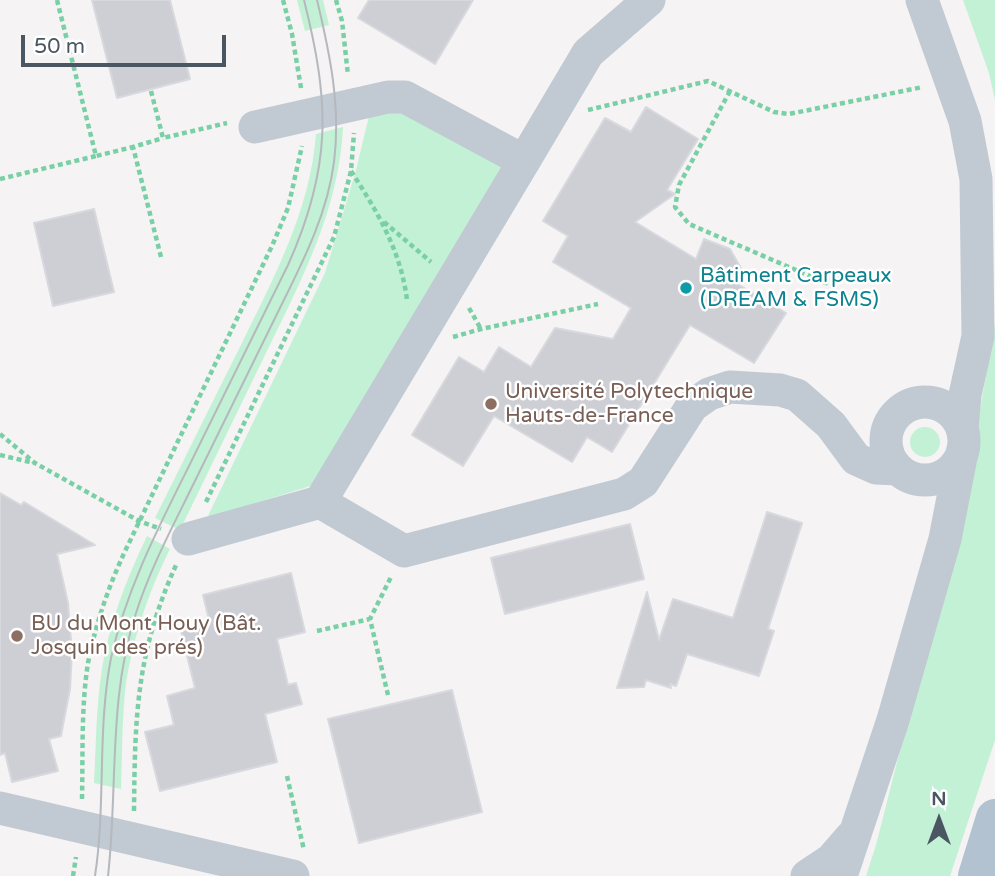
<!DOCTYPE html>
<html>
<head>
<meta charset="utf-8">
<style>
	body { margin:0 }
	#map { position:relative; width:995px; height:876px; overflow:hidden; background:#f5f3f3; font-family:"Varela Round",sans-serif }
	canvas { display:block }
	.north { position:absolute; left:904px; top:785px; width:70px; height:70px; -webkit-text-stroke:5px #fff; paint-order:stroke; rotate:0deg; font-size:19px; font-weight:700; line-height:28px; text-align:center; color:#4a5661 }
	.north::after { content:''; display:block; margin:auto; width:24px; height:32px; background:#4a5661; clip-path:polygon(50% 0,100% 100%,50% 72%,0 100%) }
	.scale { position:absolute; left:21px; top:35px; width:205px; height:32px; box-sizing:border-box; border:4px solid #4a5661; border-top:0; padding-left:9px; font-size:21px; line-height:24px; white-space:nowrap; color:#4a5661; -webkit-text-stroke:5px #fff; paint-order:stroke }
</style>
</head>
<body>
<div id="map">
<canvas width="995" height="876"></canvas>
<div class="north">N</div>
<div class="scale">50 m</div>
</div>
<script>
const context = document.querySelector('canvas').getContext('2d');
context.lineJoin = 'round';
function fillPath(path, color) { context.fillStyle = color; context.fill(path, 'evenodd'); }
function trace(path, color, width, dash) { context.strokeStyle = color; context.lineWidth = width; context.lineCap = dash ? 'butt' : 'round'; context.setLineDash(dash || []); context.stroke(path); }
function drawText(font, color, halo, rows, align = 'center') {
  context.font = font + ' "Varela Round",sans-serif'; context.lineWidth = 5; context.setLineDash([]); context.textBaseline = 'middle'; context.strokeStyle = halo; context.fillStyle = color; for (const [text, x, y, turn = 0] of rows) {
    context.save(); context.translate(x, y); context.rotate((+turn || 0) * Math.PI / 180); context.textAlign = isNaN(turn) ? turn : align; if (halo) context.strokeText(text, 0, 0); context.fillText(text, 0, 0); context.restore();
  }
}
fillPath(new Path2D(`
	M297 0H323L329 25 305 31Z
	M963 0H995V100L989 73Z
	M391 108 508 161 317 484 207 518 325 273 356 170 369 116Z
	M343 127C339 211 300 283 264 357 236 415 208 472 180 530L155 518C184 460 212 402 241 345 274 277 310 211 316 134Z
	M995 323V740L950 876H866L876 845 967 486Z
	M910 442a15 15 0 1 1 30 0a15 15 0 1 1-30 0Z
	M147 536 170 549C148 593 131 643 125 692 122 724 122 757 121 789L94 783C96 745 96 707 102 669 109 623 127 578 147 536Z`), '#c3f1d5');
const building = new Path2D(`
	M92 0H170L190 79 117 98Z
	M369 0H473L435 64 358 18Z
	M646 107 698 139 667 190 675 194 635 222 696 259 704 239 730 249 743 272 736 283 786 313 754 363 690 325 612 452 587 437 572 462 494 416 463 466 412 435 459 357 484 372 499 347 531 367 555 328 613 339 631 308 553 262 568 236 543 221 605 118 631 132Z
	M94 209 114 292 53 306 34 223Z
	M0 493 21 505 24 502 95 545 57 554 68 603 72 652 70 689 63 725 61 736 49 739 58 771 12 782 5 753 0 755Z
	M767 512 802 523 768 629 774 631 759 676 687 654 676 686 670 684 671 688 646 680 644 687 617 688 647 592 659 640 673 599 733 618Z
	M630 524 644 579 505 614 491 558Z
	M291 573 305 632 277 639 288 685 296 683 302 704 265 714 277 762 160 791 145 732 174 725 167 696 195 688 181 631 210 624 203 595Z
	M452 690 482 812 359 843 328 719Z`);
fillPath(building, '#cdcfd5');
trace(building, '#d7d9de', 2);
trace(new Path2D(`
	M57 0 96 156 133 147
	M283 0 292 34 301 88
	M336 0 342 21 348 75
	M151 91 163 138 227 123
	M730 91 679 185 675 207 689 224 833 286
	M588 110 708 81 774 112 789 114 923 87
	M351 171C377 211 401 251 407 300
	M0 179 96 156
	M384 222 431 262
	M161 257 133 147 163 138
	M469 308 481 329
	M453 337 481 329 598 304
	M0 434 35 463 139 521 161 529
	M0 455 34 463
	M206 502 334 237 351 171 354 133
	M317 631 370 619
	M388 695 370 619 391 577
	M287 776 304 850
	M82 799C83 754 81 707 88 663 96 622 110 582 128 545L272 246 288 208 302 146
	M134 811C135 715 136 653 177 563
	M73 876 76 857`), '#7ad0a6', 4.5, [5, 3.5]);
trace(new Path2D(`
	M922 0 965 121 976 179 978 336 965 395 962 429
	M255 127 388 97H405L524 161 588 53 649 0
	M886 441a39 39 0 1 1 78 0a39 39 0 1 1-78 0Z
	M320 502 404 551 624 494 643 482 692 406 709 394 730 387 780 390 797 395 831 425 856 459 876 468 898 469
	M188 539 320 502 524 161
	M0 808 293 876
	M807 876 831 860 851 837
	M841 876 893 720 945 539 961 457`), '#c1cad2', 33);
trace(new Path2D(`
	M977 876 995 818`), '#b3c2d1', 38);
trace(new Path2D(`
	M95 876C106 804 97 730 111 658 126 590 158 528 189 466 222 399 255 332 288 265 332 167 330 103 304 0
	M108 876C118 788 108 698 136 613 150 569 172 528 192 487 220 430 248 373 276 316 300 267 327 217 334 162 341 107 330 54 317 0`), '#b5b8bd', 2);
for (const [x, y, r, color] of [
	[686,288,7,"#0f9aa8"],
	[491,404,7,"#8d6e63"],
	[17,636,7,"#8d6e63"]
]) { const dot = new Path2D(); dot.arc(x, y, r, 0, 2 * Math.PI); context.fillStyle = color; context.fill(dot); trace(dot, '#fff', 2.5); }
drawText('21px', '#0d838f', '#fff', [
	["Bâtiment Carpeaux",700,276],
	["(DREAM & FSMS)",700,300]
], 'left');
drawText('21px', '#785e54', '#fff', [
	["Université Polytechnique",505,392],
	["Hauts-de-France",505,416],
	["BU du Mont Houy (Bât.",31,624],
	["Josquin des prés)",31,648]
], 'left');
</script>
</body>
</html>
